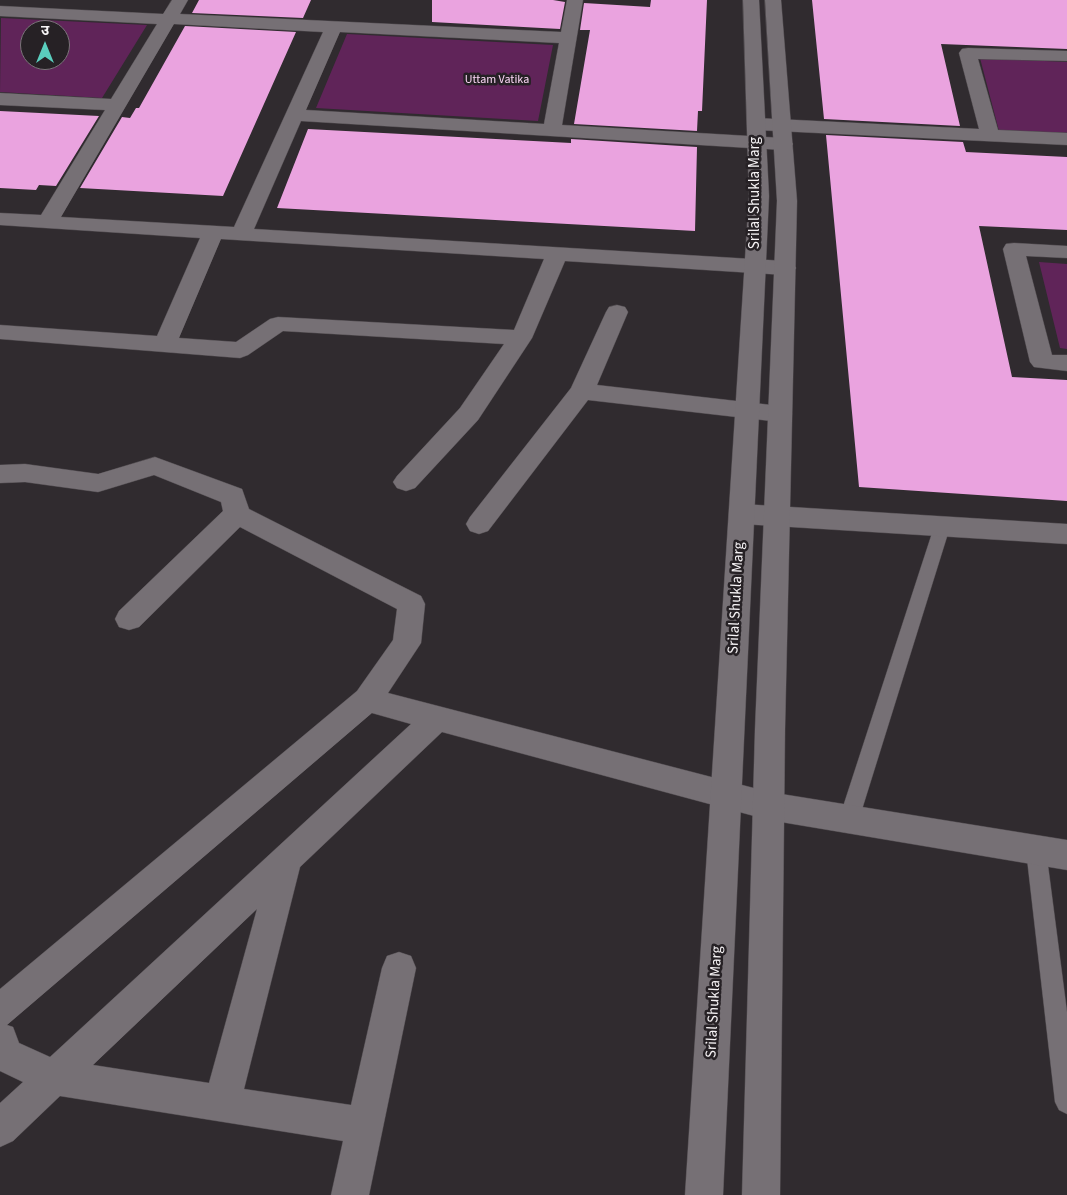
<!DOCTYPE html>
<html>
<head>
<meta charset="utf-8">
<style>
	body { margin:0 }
	#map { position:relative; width:1067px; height:1195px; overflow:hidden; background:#302b2f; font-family:"Source Sans 3","Noto Sans Devanagari",sans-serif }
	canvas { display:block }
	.north { position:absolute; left:20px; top:20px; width:50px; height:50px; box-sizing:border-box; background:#262125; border:1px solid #7a7579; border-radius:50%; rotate:0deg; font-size:14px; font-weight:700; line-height:20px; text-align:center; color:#f7f4f6 }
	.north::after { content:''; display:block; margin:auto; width:18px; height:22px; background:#5acebe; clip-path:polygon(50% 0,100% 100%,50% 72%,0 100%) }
</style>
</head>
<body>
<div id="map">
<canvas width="1067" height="1195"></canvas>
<div class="north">उ</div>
</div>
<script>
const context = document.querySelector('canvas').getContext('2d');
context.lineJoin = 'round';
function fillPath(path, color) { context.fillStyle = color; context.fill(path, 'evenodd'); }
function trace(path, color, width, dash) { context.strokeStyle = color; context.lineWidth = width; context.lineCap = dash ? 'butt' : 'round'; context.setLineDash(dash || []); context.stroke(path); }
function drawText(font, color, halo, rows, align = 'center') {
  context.font = font + ' "Source Sans 3",sans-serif'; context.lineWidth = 5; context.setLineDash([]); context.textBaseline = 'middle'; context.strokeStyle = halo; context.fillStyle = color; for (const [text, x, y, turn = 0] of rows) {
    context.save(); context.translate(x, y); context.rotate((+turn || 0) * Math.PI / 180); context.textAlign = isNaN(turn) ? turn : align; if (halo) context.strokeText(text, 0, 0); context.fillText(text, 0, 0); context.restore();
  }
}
fillPath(new Path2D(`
	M1 18 147 25 102 98 0 92ZM30 30H60V60H30Z
	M347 34 553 45 538 121 316 108Z
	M980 58 1067 62V134L999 131Z
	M1039 262 1067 264V349L1060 348Z`), '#602459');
fillPath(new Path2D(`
	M199 0H311L303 18 192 13Z
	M432 0H553L565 2 560 29 432 22Z
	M651 0H707L702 111H698L697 131 574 124 590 30H580L584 3 650 7Z
	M812 0H1067V49L941 44 960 126 824 119Z
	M185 26 296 32 223 196 80 188 122 117 130 118 136 108H139Z
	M0 111 99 116 56 186 39 185 36 190 0 188Z
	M308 129 571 143V139L697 147 695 231 277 208Z
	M826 135 963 142 966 152 1067 157V230L979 226 1012 377 1067 380V501L859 487Z`), '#eaa3df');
const lane = new Path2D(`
	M942 521 948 523 950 527 859 819 856 825 849 828 842 825 839 819 934 527 936 523Z
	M1036 841 1043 843 1046 850 1067 1012V1114L1059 1110 1055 1102 1026 850 1029 843Z`);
const street = new Path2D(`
	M172 0H188L180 14 561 32 567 0H583L562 125 783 138 790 140 793 144 790 148 783 150 301 121 254 229 785 261 793 263 796 268 793 273 785 275 565 261 532 338 478 420 415 488 406 491 397 488 393 482 397 476 460 408 504 344 283 331 248 355 240 358 0 339V325L157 336 200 238 0 225V213L41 215 105 110 0 105V93L111 99 157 24 0 16V6L163 14ZM174 24 323 32 234 227 61 217ZM340 32 559 43 544 124 306 110ZM221 239 544 259 514 330 278 317 270 319 236 342 179 338Z
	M968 48 1067 51V61L978 59 998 130 1067 133V145L756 130 749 128 747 124 749 120 756 118 979 129 959 53 962 49Z
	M1014 243 1067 246V258L1026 256 1052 355H1067V371L1034 367 1030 362 1003 249 1006 244Z
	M617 305 625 307 628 312 597 385 780 406 789 408 792 414 789 420 780 422 588 400 488 531 479 534 470 531 466 524 470 517 571 388 606 312 609 307Z
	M155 457 242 489 249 509 421 596 425 604 421 643 388 693 769 792 1067 840V870L769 820 442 732 300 867 244 1089 351 1105 382 968 387 956 399 952 411 956 416 968 369 1195H331L343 1141 60 1096 13 1141 0 1147V1103L23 1082 0 1071V989L357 691 393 640 397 609 240 527 139 627 129 630 119 627 115 619 119 611 223 511 221 502 154 475 98 492 25 482 0 483V465L25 464 98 474ZM372 713 411 724 50 1057 19 1043 13 1027 7 1025ZM257 909 209 1083 93 1065Z
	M742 504 1067 524V544L742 524 733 521 729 514 733 507Z`);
const secondary = new Path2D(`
	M743 0H759L769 196 723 1195H685L749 196Z
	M765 0H781L797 201 785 729 780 1195H742L755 729 777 201Z`);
trace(lane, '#4e494d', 1);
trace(street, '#4e494d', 1);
trace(secondary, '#4e494d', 1);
fillPath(lane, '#767075');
fillPath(street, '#767075');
fillPath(secondary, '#767075');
drawText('12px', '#fbd6f5', '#262125', [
	["Uttam Vatika",497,80]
]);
drawText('15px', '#f7f4f6', '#262125', [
	["Srilal Shukla Marg",756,193,-90],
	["Srilal Shukla Marg",737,598,-87],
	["Srilal Shukla Marg",715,1002,-87]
]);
</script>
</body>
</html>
